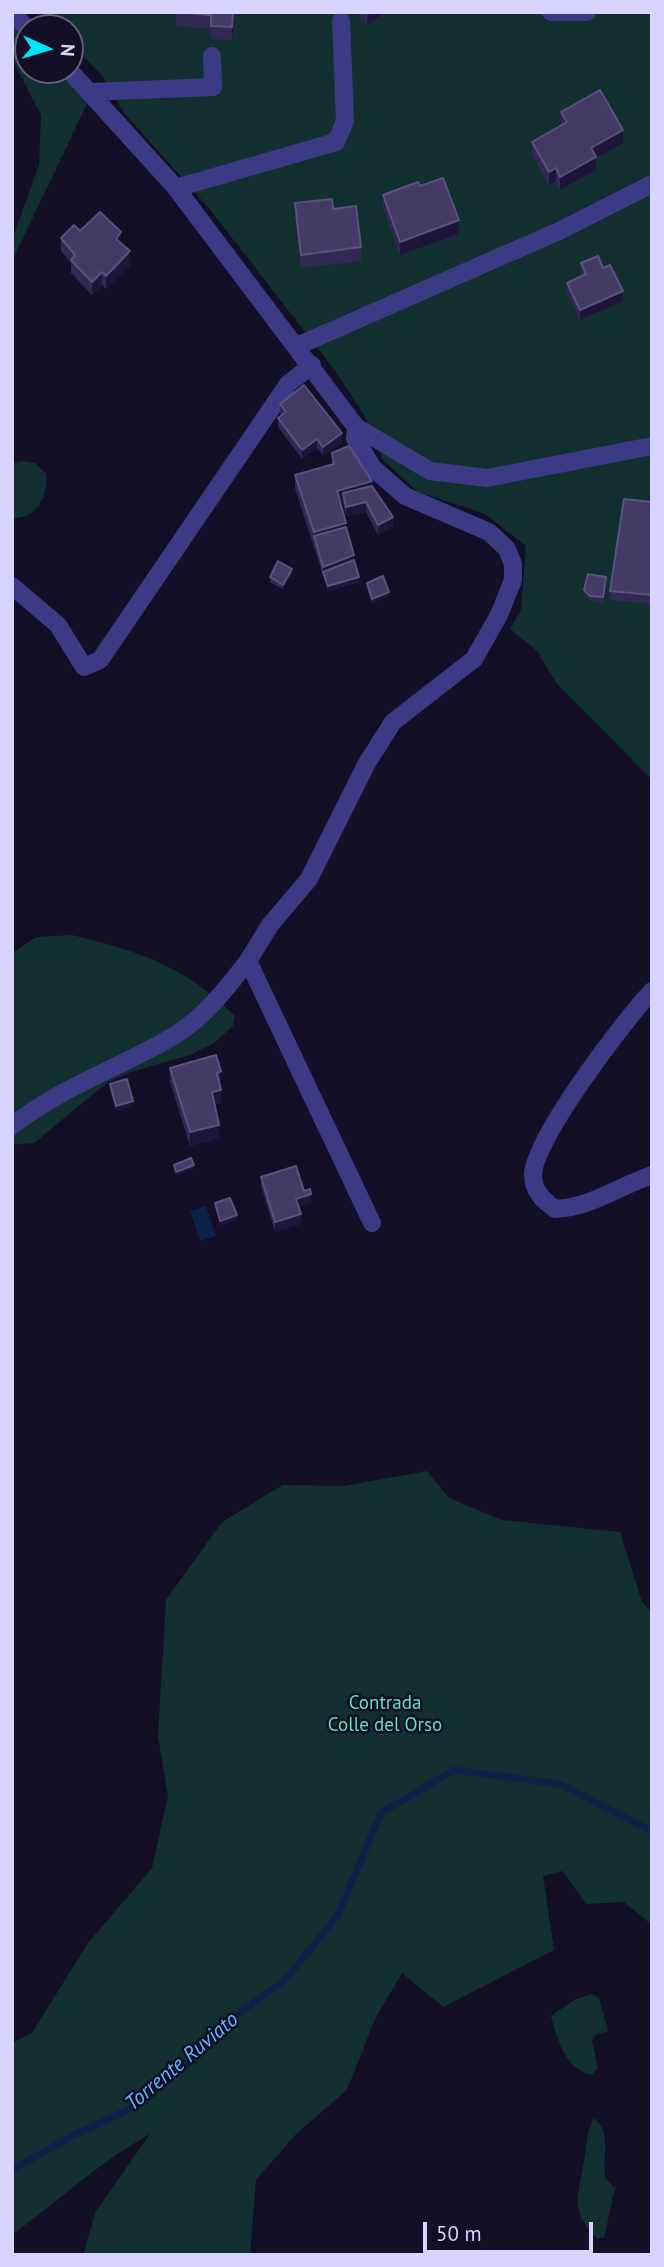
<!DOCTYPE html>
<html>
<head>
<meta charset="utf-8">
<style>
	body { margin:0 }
	#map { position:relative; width:664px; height:2267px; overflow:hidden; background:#130f26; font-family:"PT Sans",sans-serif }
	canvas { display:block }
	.frame { position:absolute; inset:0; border:14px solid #d9d4ff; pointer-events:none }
	.north { position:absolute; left:14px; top:14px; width:70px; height:70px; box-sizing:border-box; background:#130f26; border:2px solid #625e7d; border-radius:50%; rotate:94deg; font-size:19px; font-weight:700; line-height:28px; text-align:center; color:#d9d4ff }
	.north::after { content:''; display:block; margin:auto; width:24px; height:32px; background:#00e5ff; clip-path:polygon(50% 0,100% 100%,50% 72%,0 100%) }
	.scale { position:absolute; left:423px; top:2222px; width:170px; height:32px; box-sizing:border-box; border:4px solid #d9d4ff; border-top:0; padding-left:9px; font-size:21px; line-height:24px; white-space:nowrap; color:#d9d4ff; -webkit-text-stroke:5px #130f26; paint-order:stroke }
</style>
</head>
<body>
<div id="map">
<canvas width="664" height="2267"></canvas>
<div class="frame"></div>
<div class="north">N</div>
<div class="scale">50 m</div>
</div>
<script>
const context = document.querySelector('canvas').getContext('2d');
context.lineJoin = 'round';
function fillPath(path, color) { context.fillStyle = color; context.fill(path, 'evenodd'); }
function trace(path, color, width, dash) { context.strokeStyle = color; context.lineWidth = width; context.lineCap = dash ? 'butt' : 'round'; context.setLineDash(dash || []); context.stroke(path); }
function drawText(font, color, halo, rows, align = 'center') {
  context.font = font + ' "PT Sans",sans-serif'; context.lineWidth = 5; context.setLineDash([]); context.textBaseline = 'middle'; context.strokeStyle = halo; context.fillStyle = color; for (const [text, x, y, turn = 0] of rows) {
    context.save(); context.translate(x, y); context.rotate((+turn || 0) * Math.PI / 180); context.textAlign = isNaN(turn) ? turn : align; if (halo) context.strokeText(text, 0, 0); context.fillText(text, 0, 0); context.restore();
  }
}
fillPath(new Path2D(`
	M39 12H652V780L557 684 537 651 510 629 521 610 526 546 485 514 418 492 383 460 364 415 336 372 208 207 124 113 102 75 70 43V28H55Z
	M12 23 28 39V70H57L88 102 12 261V240L39 165 41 115 12 59Z
	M21 461 35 463 46 474C48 496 38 519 12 518V464Z
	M72 935C138 951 186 966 235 1016L233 1026 214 1043 190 1055 131 1072 108 1082 34 1143 12 1145V953L36 937Z
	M427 1471 449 1498 502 1520 620 1532 642 1602 652 1612V1925L624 1902 586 1904 563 1871 543 1876 554 1950 443 2007 402 1973 375 2019 347 2090 296 2134 256 2180 250 2255H83L96 2211 150 2134C100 2162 58 2201 12 2235V2043L32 2033 88 1943 152 1868 168 1796 158 1736 166 1600 222 1522 283 1485 344 1486Z
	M591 1994 599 1998 608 2031 595 2035 592 2041 598 2068 592 2075C565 2069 558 2041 551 2016L574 2000Z
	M594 2118C613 2134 601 2157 606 2179L615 2188 604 2238H597C568 2211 579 2193 584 2161 587 2145 586 2132 594 2118Z`), '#12302f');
fillPath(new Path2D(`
	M206 1206 216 1236 200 1241 190 1211Z`), '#0c2248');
trace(new Path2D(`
	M12 2170 72 2136 134 2107 190 2061 218 2028 285 1980 338 1915 381 1813 454 1770 560 1784 652 1831`), '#0c2248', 7);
trace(new Path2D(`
	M551 12H587
	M12 13 28 29
	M69 70 176 188 356 427 430 471 487 478 652 446
	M91 92 213 87 212 56
	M176 188 336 142 345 121 341 21
	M297 346 559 231 652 184
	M356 427 355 439 373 468 405 496 489 532 507 549 513 564V580L499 615 474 659 393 722 367 763 309 879 270 925 248 961 372 1223
	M12 586 58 625 84 667 100 660 288 384 312 365
	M652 991C625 1019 533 1140 533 1175 533 1191 543 1200 555 1209 592 1207 617 1187 652 1175
	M12 1126C61 1087 119 1068 172 1037 204 1018 226 989 248 961`), '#3d3a85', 18);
fillPath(new Path2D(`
	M176 12H235L232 40 211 39V29L176 26Z
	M357 12H385L367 26Z
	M561 112 623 143 596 158V170L560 190 556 181 549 185 532 155V142L561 126Z
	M420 186 459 234 400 255 383 208V195Z
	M295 203 333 209 361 247V261L301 268 295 216Z
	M80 231 121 244 130 265 106 289 102 285 92 295 71 273V263L61 251V238Z
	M581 263 603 268 623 301 580 320 567 292V283L582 275 581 273Z
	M280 404 342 442 323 456 317 448 302 459 278 427V418L281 415 280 413Z
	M332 453 372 486 393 527 378 535 366 512 346 516 343 503H340L359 582 328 591 295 488V475L332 465Z
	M652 502V604L610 600V591Z
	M292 573 283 589 270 582V577Z
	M606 581 603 602 590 600 584 595V590Z
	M367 583 389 596 372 603 367 588Z
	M170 1068 221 1084 220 1085 221 1103 215 1105 219 1138 190 1146 170 1082Z
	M110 1084 133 1106 116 1111 110 1089Z
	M261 1177 304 1191 311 1203 299 1207 301 1224 275 1232 261 1186Z`), '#312854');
fillPath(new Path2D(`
	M233 12H235L232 40V27Z
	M368 12H385L367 26Z
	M623 130V143L596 158V170L560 190V177L591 148Z
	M556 168V181L549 185V172Z
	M459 220V234L400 255V242Z
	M121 232V246L116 239Z
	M130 251V265L106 289V276Z
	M102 272V285L92 295V282Z
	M623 291V301L580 320V310Z
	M342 433V442L323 456V447Z
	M317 439V448L302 459V450Z
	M372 481V495L343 493V503L337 504V491Z
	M366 502V512L346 516V507Z
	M393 517V527L378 535V525Z
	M346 523V537L314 536V532Z
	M354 555V564L323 572V576V567Z
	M292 569V573L283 589V585Z
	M359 577V582L328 591V586Z
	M389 592V596L372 603V599Z
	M221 1071V1084L217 1086V1073Z
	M221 1090V1103L212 1106V1092Z
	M133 1101V1106L116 1111V1106Z
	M219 1125V1138L190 1146V1132Z
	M194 1165V1169L176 1176V1172Z
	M311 1194V1203L296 1208V1199Z
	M301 1214V1224L275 1232V1222Z
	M237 1215V1220L220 1226V1221Z`), '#1d163a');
const building = new Path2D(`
	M176 12H233L232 27 211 26V15Z
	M600 90 623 130 591 148 596 157 560 177 556 168 549 172 532 142 567 122 561 112Z
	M443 178 459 220 400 242 383 195 418 182 420 186Z
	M332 199 333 209 356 206 361 247 301 255 295 203Z
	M100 212 121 232 116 239 130 251 106 276 102 272 92 282 71 260 75 255 61 238 74 225 80 231Z
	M598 256 603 268 610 265 623 291 580 310 567 283 586 274 581 263Z
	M304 385 342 433 323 447 317 439 302 450 278 418 286 412 280 404Z
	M349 446 372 481 337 491 346 523 314 532 295 475 334 464 332 453Z
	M372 486 393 517 378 525 366 502 346 507 343 493Z
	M624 499 652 502V595L610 591Z
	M346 527 354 555 323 567 314 536Z
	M354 560 359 577 328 586 323 572Z
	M278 561 292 569 283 585 270 577Z
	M588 574 606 577 603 597 590 596 584 590Z
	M383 576 389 592 372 599 367 583Z
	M216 1055 221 1071 217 1073 221 1090 212 1092 219 1125 190 1132 170 1068Z
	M127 1079 133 1101 116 1106 110 1084Z
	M191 1158 194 1165 176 1172 174 1165Z
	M296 1166 304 1191 310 1189 311 1194 296 1199 301 1214 275 1222 261 1177Z
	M230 1198 237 1215 220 1221 215 1203Z`);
fillPath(building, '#433a66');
trace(building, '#5a527e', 2);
drawText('19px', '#5fe0c0', '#130f26', [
	["Contrada",385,1704],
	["Colle del Orso",385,1726]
]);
drawText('italic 21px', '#62b6ff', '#130f26', [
	["Torrente Ruviato",182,2062,-40]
]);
</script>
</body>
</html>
